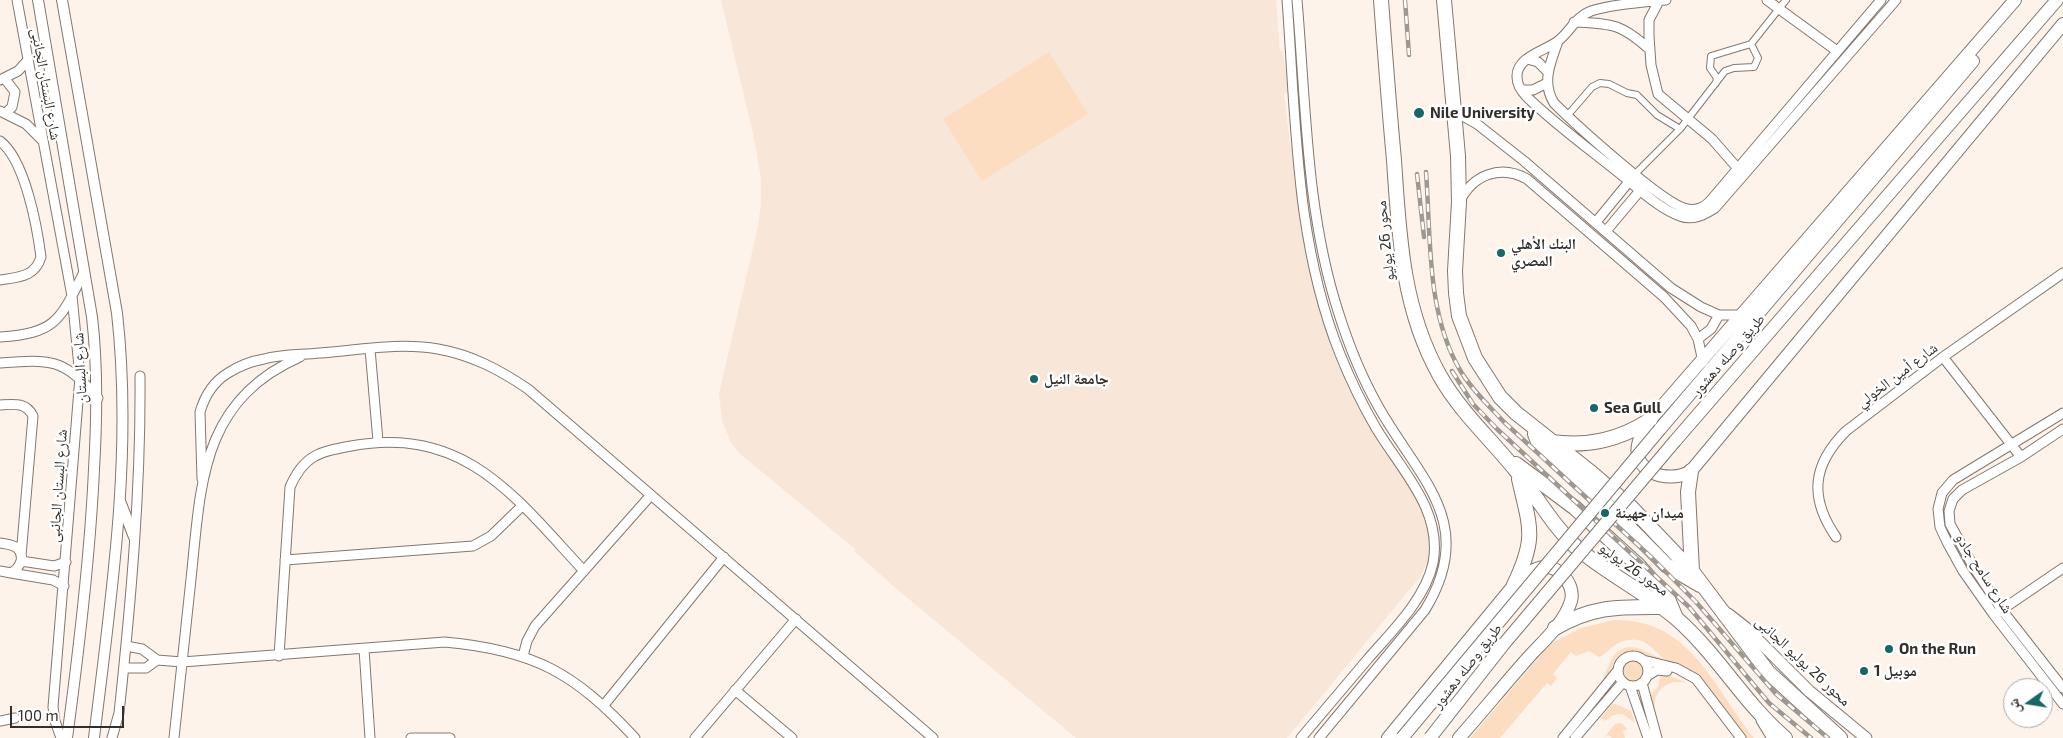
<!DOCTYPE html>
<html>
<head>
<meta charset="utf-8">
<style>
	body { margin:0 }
	#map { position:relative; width:2063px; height:738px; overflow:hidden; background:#fef3ea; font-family:"Exo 2","Noto Naskh Arabic",sans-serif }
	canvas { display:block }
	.north { position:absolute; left:2003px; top:678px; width:50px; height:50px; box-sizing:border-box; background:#fff; border:1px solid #adabaa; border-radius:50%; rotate:257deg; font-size:14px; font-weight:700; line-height:20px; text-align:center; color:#322e2b }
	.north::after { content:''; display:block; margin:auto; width:18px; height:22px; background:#186767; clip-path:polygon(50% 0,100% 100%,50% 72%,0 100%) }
	.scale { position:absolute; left:10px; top:706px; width:114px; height:22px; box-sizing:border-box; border:2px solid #322e2b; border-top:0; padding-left:6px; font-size:15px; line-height:18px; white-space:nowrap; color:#322e2b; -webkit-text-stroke:4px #fff; paint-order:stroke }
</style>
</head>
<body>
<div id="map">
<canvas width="2063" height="738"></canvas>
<div class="north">ش</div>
<div class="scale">100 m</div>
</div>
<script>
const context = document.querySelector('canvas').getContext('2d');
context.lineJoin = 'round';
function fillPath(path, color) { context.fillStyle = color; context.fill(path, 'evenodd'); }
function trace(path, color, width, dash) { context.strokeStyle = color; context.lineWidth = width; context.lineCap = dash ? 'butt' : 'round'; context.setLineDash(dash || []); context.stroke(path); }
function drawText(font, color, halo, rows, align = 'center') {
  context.font = font + ' "Exo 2","Noto Naskh Arabic",sans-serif'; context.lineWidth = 5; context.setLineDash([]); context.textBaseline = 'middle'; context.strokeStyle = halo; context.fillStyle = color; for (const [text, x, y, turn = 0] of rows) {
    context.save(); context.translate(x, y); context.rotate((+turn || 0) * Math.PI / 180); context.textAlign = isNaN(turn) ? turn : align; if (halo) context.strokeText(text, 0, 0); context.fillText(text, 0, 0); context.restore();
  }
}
fillPath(new Path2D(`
	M721 0H1276L1280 51H1283L1289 92 1284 93 1290 145 1292 148 1296 173 1294 178 1305 250 1315 293 1332 349 1353 394 1383 448 1425 510 1430 532V557L1420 577 1287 738H1076L892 585 854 551 855 549 739 453 731 443 722 421 719 393 757 231 761 204V179L754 138Z`), '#f8e6d8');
fillPath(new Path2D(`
	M1049 52 1088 114 982 181 943 119Z
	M1614 620C1691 619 1713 687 1754 738H1745L1699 677C1690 670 1681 669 1671 664 1654 655 1648 632 1621 642 1612 645 1607 654 1599 657L1589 651 1576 656 1571 652 1553 674 1557 678 1551 686 1547 683 1500 738H1470L1550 644 1581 628Z
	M1630 647 1638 648 1662 659 1660 661C1646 657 1623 643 1614 662 1611 668 1610 674 1606 680L1603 678C1611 664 1611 649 1630 647Z
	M1621 672a11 11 0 1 1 22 0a11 11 0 1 1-22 0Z
	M1661 673 1686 682C1684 683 1680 682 1676 682 1663 683 1653 695 1655 707L1652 708 1648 697 1658 687Z
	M1613 703 1631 711 1635 723 1623 714 1613 715 1605 721 1601 718Z
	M1621 723 1628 729 1623 731 1625 738H1612L1608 735 1604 738 1615 724Z`), '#fdddc2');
const pedestrian = new Path2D(`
	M1751 44 1786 0
	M1567 116 1592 87 1600 83 1609 84 1627 93 1637 95 1657 115 1680 129
	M1635 174 1680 129 1725 71 1734 68 1754 67 1758 58 1751 44 1711 56 1710 68 1717 78 1716 83`);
const minor = new Path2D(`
	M17 0 72 296 80 377 53 707 55 721 61 738
	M1287 0C1296 119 1295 242 1340 354 1350 379 1362 404 1376 428 1401 470 1443 510 1433 563 1425 600 1391 632 1367 660 1345 686 1323 712 1301 738
	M1297 0C1306 104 1306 212 1338 311 1348 343 1361 376 1378 406 1418 478 1479 522 1425 610L1319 738
	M1666 0C1644 2 1612 4 1591 11 1575 17 1570 32 1558 41 1545 51 1516 57 1517 77 1517 85 1522 92 1527 97 1557 126 1592 151 1624 177 1640 190 1660 209 1680 216 1693 221 1704 215 1715 208L1896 0
	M1767 0 1837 51
	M1659 1 1649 20V36L1651 65 1658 94 1712 139 1740 171
	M1574 22C1612 24 1620 23 1649 49
	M1558 41C1551 62 1541 82 1554 103 1574 123 1664 205 1687 209 1697 211 1705 207 1711 200L1881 0
	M1527 59 1538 62 1548 72
	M5 79 15 92 12 107 6 113
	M0 80 18 71 28 60
	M1522 90H1533L1547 83
	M0 111 26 124 42 140
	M1454 111 1477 124 1524 161 1671 288 1701 307 1719 315H1742
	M0 141C25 160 37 226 41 257 35 277 19 277 0 280
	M1460 201C1473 175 1500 164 1527 179L1664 297 1691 326 1698 339 1703 362
	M1596 222 1632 178
	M1606 231 1643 187
	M0 337C57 333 60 320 84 272
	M1698 339 1711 329 1719 315
	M370 349 378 441
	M1943 357 2021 457
	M0 363C51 359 63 358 98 398
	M0 405C14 404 26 402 33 416L21 556
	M2063 413 1953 480 1942 493 1938 509 1940 527 1947 542 1963 571 1994 615 2063 704
	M2063 429 2021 457 1962 490 1953 499 1949 511 1950 524 1973 566 2002 610 2063 688
	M202 479 200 412C205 395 213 382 228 373 239 366 252 361 264 359 282 354 301 355 320 353 359 350 400 342 438 349 472 355 500 370 528 389L933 738
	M1836 537C1809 498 1812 465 1846 431L1943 357 2063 273
	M0 543C6 544 12 544 17 548 26 556 20 568 11 573L0 571
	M285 560 473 546 491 536 522 506
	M21 561 54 566 66 562
	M11 573 53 580 64 586
	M1997 613 2063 568
	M126 646 142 649 157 660 182 662 445 642C534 650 575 673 635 738
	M364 649 370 738
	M279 656 290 487C304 455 319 452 351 446 465 425 515 497 584 571
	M523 656 527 641 535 626 651 495
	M1618 671a15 15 0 1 1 30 0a15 15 0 1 1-30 0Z
	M1643 660 1676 668 1696 679 1741 738
	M124 668H146L157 660
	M1647 676 1657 670 1667 671
	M1642 683 1657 738
	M1630 686 1648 738
	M735 690 792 738
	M604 705 724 557
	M0 721 15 718
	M112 738 119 713C131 601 141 488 140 376
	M174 738C180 685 185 632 191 579 201 485 200 401 300 357
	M411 738H450
	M695 738 796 619
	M1563 738 1618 670
	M1575 738 1623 682`);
const tertiary = new Path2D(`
	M38 0 92 317C98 368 97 418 94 469 90 559 79 649 67 738
	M62 0 117 313C133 454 111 598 94 738
	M120 501 134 537`);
const secondary = new Path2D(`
	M1728 614 1746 628 1809 691 1866 738
	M1762 720 1773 738`);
const primary = new Path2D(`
	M2015 0 1650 420C1647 427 1641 434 1639 441 1629 472 1669 485 1691 471L2063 24
	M1660 429 1973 61
	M1675 441 2057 0
	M1388 738 1514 585C1521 580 1528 572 1536 569 1555 560 1576 583 1571 601 1564 624 1542 642 1527 659 1504 685 1482 712 1459 738`);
const trunk = new Path2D(`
	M1381 0C1385 53 1389 107 1394 160 1399 235 1402 309 1440 376 1461 413 1492 440 1518 473 1538 498 1552 525 1576 547 1607 574 1646 592 1677 619 1718 655 1744 703 1785 738
	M1444 0 1458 156 1459 202 1455 271 1456 293 1459 316 1475 358 1500 397 1516 413 1593 474 1631 507 1692 571 1768 672 1840 738
	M1535 434 1538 442 1547 451 1601 499 1666 565 1700 585
	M1551 442C1588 447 1619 440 1650 420
	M1516 464 1575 508 1639 566 1668 599 1676 618
	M1691 471 1688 492 1692 571
	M1514 585C1537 537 1530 528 1519 479
	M1555 628C1593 606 1617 607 1659 607`);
trace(pedestrian, '#827870', 8);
trace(minor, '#827870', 11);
trace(tertiary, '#827870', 12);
trace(secondary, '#827870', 13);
trace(primary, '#827870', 14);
trace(trunk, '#827870', 16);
trace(pedestrian, '#fff', 6);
trace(minor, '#fff', 9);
trace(tertiary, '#fff', 10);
trace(secondary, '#fff', 11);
trace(primary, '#fff', 12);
trace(trunk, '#fff', 14);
const rail = new Path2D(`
	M1405 0 1409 55
	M1426 172C1431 237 1426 312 1460 370 1471 389 1489 406 1504 422L1651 557 1696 602 1776 694 1828 738
	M1417 174 1424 237
	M1452 371 1473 404 1497 429 1689 607 1769 703 1811 738`);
trace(rail, '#9f9891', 4.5);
trace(rail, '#fff', 2.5, [8]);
const primaryBridge = new Path2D(`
	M1402 738 1660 429
	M1430 738 1503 645 1675 441`);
trace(primaryBridge, '#827870', 14, []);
trace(primaryBridge, '#fff', 12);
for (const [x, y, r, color] of [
	[1419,113,6,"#186767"],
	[1501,253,5,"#186767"],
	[1034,379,5,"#186767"],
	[1594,408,5,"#186767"],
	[1605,513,5,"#186767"],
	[1889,649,5,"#186767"],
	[1864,671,5,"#186767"]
]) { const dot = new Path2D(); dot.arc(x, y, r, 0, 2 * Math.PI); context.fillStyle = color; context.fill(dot); trace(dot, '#fff', 2); }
drawText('15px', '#322e2b', '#fff', [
	["شارع البستان الجانبى",46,84,80],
	["محور 26 يوليو",1385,241,-96],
	["طريق وصله دهشور",1728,355,-49],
	["شارع البستان",80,368,-93],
	["شارع أمين الخولي",1897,375,-37],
	["شارع البستان الجانبى",58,486,-86],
	["محور 26 يوليو",1634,569,35],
	["شارع سامح جادو",1984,573,57],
	["محور 26 يوليو الجانبى",1803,661,43],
	["طريق وصله دهشور",1467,666,-52]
]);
drawText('bold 15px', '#322e2b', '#fff', [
	["Nile University",1430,113],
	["البنك الأهلي",1511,244],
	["المصري",1511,261],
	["جامعة النيل",1044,379],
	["Sea Gull",1604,408],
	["ميدان جهينة",1615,513],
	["On the Run",1899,649],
	["موبيل 1",1874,671]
], 'left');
</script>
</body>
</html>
